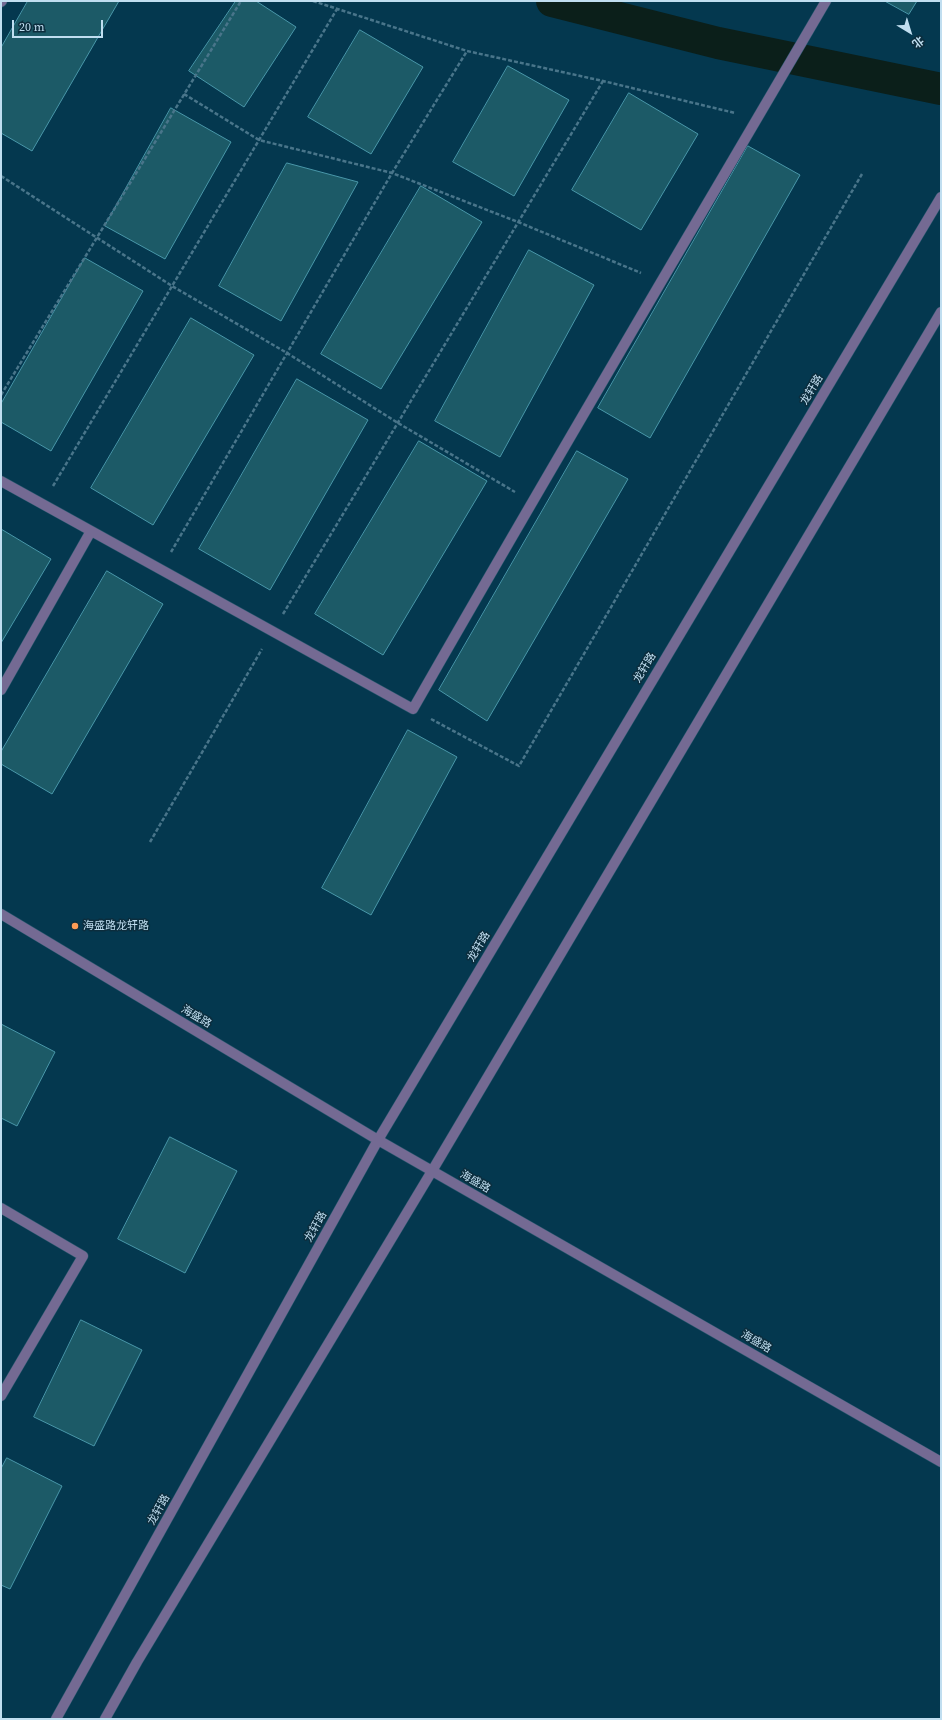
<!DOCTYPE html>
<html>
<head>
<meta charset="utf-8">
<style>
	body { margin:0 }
	#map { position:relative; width:942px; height:1720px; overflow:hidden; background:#04384f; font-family:"Source Serif 4","Noto Sans SC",serif }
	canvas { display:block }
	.frame { position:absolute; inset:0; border:2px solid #c0def0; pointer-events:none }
	.north { position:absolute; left:890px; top:12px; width:40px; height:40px; -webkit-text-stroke:3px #0c2d3d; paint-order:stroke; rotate:142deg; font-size:11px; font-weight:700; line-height:16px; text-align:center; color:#c0def0 }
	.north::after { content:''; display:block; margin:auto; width:14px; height:18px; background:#c0def0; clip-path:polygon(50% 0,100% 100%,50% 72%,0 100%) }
	.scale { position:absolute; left:12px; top:20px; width:91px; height:18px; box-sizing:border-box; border:2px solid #c0def0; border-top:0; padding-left:5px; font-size:12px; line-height:14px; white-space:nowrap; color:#c0def0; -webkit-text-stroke:3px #0c2d3d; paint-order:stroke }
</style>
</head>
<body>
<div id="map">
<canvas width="942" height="1720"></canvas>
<div class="frame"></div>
<div class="north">北</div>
<div class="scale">20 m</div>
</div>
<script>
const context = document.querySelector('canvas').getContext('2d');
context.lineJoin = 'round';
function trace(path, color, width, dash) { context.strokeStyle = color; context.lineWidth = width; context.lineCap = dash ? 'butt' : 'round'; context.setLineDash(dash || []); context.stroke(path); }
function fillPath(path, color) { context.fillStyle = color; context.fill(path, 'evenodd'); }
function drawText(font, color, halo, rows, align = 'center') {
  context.font = font + ' "Source Serif 4","Noto Sans SC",serif'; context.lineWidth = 3; context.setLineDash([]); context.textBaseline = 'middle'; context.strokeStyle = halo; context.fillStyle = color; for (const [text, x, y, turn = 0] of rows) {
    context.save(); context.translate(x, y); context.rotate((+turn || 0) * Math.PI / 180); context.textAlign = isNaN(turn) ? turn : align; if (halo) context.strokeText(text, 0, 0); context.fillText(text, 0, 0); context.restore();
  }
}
trace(new Path2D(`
	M552 1 718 43 941 89`), '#0b1f1a', 32);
const building = new Path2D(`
	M28 1H119L32 151 1 133V48Z
	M236 1H256L296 27 244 107 189 71Z
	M885 1H917L909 14Z
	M360 30 423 67 371 154 308 117Z
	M508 66 569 100 514 196 453 162Z
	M629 93 698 134 641 230 572 190Z
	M171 108 231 142 165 259 105 226Z
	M748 146 800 175 650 438 598 408Z
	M287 163 358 182 281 321 219 286Z
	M421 186 482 222 381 389 321 354Z
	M529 250 594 285 500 457 435 421Z
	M85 258 143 291 51 451 1 422V404Z
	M191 318 254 355 153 525 91 488Z
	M297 379 368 420 270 590 199 549Z
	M419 441 487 481 383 655 315 614Z
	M577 451 628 479 487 721 439 690Z
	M1 529 51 559 1 643Z
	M107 571 163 604 52 794 1 764V752Z
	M408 730 457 757 371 915 322 888Z
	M1 1024 55 1052 17 1126 1 1118Z
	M170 1137 237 1171 185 1273 118 1239Z
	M81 1320 142 1350 94 1446 34 1417Z
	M7 1458 62 1486 10 1589 1 1585V1469Z`);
fillPath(building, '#1c5a67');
trace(building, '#4997a9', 1);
const minor = new Path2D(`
	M1 2 2 1
	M1 481 413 709C548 472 688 237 826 1
	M1 690 91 531
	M1 914 378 1140 941 1462
	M1 1208 83 1256 1 1396
	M56 1719 378 1140 941 197
	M105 1719 137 1662 432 1171 941 312`);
trace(minor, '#26566c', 11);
trace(new Path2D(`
	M313 1 467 51 603 81 735 113
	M184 94 259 140 392 173 518 222 641 273
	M1 176 172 286 287 353 398 423 515 492
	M1 395 241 1
	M53 486 337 9
	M171 552 392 173 467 51
	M283 614 603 81
	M431 719 519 766 862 174
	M150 842 262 649`), '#49758a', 2.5, [4, 2]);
trace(minor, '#746a93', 10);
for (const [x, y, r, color] of [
	[75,926,4,"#fd9c55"]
]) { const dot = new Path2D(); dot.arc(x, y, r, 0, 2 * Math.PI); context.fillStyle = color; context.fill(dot); trace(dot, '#0c2d3d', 1.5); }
drawText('11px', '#c0def0', '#0c2d3d', [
	["龙轩路",812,390,-59],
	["龙轩路",645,668,-59],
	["龙轩路",479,947,-59],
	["海盛路",196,1017,31],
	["海盛路",475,1182,30],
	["龙轩路",316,1227,-61],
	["海盛路",756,1342,30],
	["龙轩路",159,1510,-61]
]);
drawText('11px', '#c0def0', '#0c2d3d', [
	["海盛路龙轩路",83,926]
], 'left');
</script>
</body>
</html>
